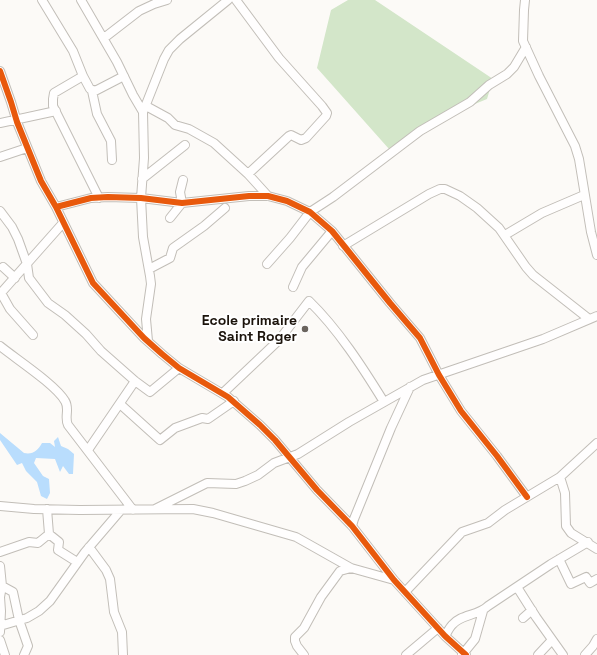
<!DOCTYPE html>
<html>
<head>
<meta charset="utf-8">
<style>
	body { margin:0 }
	canvas { display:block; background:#fcfaf7 }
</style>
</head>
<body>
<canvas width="597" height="655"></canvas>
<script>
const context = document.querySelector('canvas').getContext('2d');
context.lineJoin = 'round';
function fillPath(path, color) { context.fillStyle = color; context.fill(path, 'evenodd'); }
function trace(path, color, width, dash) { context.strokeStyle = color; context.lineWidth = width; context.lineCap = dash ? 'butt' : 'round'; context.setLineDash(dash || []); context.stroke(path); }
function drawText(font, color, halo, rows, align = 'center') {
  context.font = font + ' "Space Grotesk",sans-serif'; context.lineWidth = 4; context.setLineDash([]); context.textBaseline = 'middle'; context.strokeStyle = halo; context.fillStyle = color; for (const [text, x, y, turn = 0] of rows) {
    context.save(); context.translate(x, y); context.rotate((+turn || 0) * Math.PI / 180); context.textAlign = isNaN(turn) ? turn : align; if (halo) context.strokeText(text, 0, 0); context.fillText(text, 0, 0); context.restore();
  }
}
fillPath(new Path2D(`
	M348 0H375L493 79 487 99 424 125 389 149 317 68 331 10Z`), '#d3e6c9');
fillPath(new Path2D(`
	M0 433 24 453C33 455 38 450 42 443H50L55 447 54 441 58 437 61 446 68 449 74 454 73 474H69L63 466 60 472 55 459 36 458 34 463 43 476 49 479 50 493 47 499 41 496 37 482 26 471 22 463 17 465 0 440Z`), '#b9ddfd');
const street = new Path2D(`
	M42 0 73 51 83 76 54 93 53 99V106L99 198
	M81 0 117 62 133 95 143 112
	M236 0 279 58 322 106 327 113 326 116 306 138 301 140 291 135 289 136 248 174 268 196
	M525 0 524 10 523 41 539 76 575 146 579 159 591 232 597 255
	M104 38 139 11 154 4 167 0
	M0 71 11 102 17 122 41 181 56 207 93 283 144 338 162 354 179 368 228 397 260 425 275 440 317 490 352 526 394 580 445 636 466 655
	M83 76 90 89 95 91 124 76
	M92 91 97 114 111 141 112 160
	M146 106 168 118 175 125 189 129 214 143 248 174
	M0 123 56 111
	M0 157 27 148
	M142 179 185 145
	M56 207 91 198 108 197 141 198 182 203 249 196H268L287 201 310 212 332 231 390 303 420 338 439 375 461 411 497 456 527 497
	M0 211 12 227 18 239 27 264 29 278 48 303 65 315 86 334 101 351 135 381 150 392 179 368
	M170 218 182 203 180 192 183 180
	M505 235 542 213 584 195
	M343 246 429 194 440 189H445L460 196 477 208 499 228 526 267 533 275 589 319
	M267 264 290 238 310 212 333 197 420 131 470 102 489 85 507 74 514 67 526 47
	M3 267 15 278
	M149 269 170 258 173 248 204 226 225 208
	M293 287 302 267 332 231
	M1 293 10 309 33 335
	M0 294 63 223
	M148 341 146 319 151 284 150 276 143 237 141 198 144 158 143 112 164 59 169 50 180 39 228 0
	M0 346C16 359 56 385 65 401 70 409 64 417 68 425L133 510
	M223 393 279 340 309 301C338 329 363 368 384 402
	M120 404 160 440 175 428 202 418 208 419 234 401
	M88 450 135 381
	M560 477 565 493 566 526 571 533 597 549
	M0 506 34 509 80 510 193 509 213 513 296 537 351 568 394 580
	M155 509 207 483 236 484 245 481 258 475 274 463 298 454 349 422 423 380 543 339 597 316
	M352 526 354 519 391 428 410 387
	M49 534 59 542 58 550 77 562
	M89 547 106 570 110 579 114 612 122 632 123 655
	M0 552 29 542 38 543 49 534 47 509
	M559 559 571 584 586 577 590 583 597 579
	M0 566 2 586 0 597 1 611 0 632
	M2 586 13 592 19 620 28 646 24 655
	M517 587 536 617 563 655
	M405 592 462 532 488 523 505 510 560 477 597 443
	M523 618 532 610
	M0 626 27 618 39 611 50 601 85 552 121 510
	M445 636C447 633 449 628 452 625 461 614 478 616 488 606L551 564 588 542
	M0 640 5 655
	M304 655 297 646 295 641V637L304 628 321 597 340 571 351 568
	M406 655 438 628
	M462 655 475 639 483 611
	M538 655 552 640
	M585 655 593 646 597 639`);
trace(street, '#c2beb8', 10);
trace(street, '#fffefe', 8);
trace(new Path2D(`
	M0 71 11 102 17 122 41 181 56 207 93 283 144 338 162 354 179 368 228 397 260 425 275 440 317 490 352 526 394 580 445 636 466 655
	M56 207 91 198 108 197 141 198 182 203 249 196H268L287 201 310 212 332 231 390 303 420 338 439 375 461 411 497 456 527 497`), '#e8590c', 6);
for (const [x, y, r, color] of [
	[305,329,4,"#6a645e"]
]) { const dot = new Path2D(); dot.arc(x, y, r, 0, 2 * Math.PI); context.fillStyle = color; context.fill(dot); trace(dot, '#fff', 1.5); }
drawText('bold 14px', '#1c140c', '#fff', [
	["Ecole primaire",297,321],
	["Saint Roger",297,337]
], 'right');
</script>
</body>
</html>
